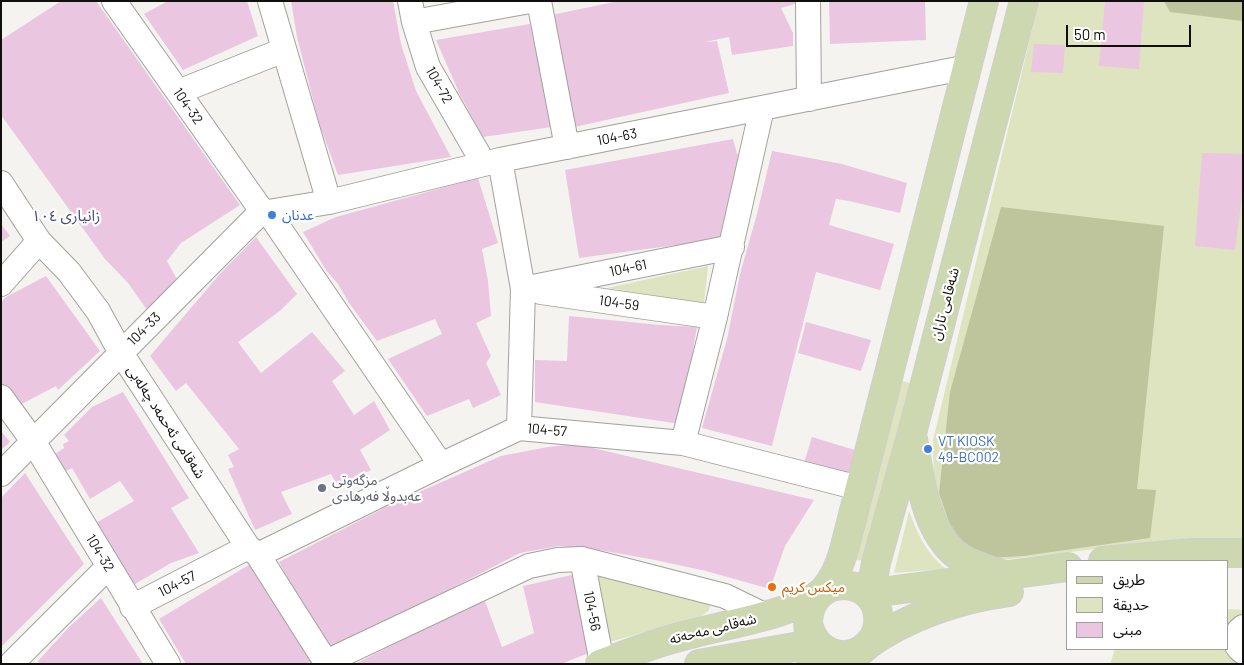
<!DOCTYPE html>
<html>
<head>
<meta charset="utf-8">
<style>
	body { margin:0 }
	#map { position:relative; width:1244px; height:665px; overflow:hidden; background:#f4f3ef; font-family:Barlow,"Noto Sans Arabic",sans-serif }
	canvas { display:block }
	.frame { position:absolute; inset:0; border:2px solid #0f0f0d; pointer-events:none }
	.legend { position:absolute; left:1066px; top:560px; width:162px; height:90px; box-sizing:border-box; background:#fff; border:1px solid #9f9f9e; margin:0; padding:6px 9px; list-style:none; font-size:15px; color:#0f0f0d }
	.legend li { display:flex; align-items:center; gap:10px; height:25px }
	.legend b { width:25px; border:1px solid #9f9f9e }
	.scale { position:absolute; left:1066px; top:25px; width:125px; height:22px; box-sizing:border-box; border:2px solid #0f0f0d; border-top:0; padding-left:6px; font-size:15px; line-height:18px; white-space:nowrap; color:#0f0f0d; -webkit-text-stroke:4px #fff; paint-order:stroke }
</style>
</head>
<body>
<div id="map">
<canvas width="1244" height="665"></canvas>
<div class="frame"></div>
<ul class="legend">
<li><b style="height:6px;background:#cdd7b0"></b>طريق</li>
<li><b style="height:14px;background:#dee4bf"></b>حديقة</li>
<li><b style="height:14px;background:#ebc6e1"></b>مبنى</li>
</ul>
<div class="scale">50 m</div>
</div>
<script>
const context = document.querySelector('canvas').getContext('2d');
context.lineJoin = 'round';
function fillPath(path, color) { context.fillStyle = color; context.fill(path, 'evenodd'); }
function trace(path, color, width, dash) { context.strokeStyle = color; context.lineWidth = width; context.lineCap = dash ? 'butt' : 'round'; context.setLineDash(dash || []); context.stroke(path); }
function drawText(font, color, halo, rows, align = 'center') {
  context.font = font + ' Barlow,"Noto Sans Arabic",sans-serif'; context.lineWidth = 4.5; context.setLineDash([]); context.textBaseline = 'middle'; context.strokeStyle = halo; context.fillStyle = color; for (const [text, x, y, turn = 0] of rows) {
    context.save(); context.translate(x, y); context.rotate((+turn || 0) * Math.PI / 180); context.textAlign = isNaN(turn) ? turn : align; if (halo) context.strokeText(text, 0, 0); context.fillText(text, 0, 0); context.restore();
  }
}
fillPath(new Path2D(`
	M1039 1H1243V552L1163 541 994 561 950 534 934 491 933 440Z
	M708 266 704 303 607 288Z
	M899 380 910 383 864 561 853 559Z
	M909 511C919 537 925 551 946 569L894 573Z
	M591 571 710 604 709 610 702 616 606 643Z
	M1228 609 1243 610V664H1110L1115 649H1228Z`), '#dee4bf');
fillPath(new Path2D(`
	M1164 1H1243V21L1170 12Z
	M1001 207 1164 226 1137 489 1156 490 1150 538 1023 556 974 559 951 528 939 493 950 392Z`), '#bec59c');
fillPath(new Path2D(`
	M61 1H96L240 205 181 243 167 261 179 283 150 314 128 283 105 259 1 115V40Z
	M168 1H247L258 36 183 70 144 14Z
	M291 1H393L401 44 416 91 451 157 338 175 319 123 297 37Z
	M619 1H795V4L781 8 793 33V46L732 55 729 37 705 42 717 41 729 93 570 128 551 15Z
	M829 1H925L926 40 830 44Z
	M1105 1H1144L1139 69 1099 66Z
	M530 24 552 127 483 137 460 95 436 40Z
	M1034 44 1065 45 1063 73 1031 72Z
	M733 139 737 154 745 155 722 239 579 258 565 170Z
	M772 151 842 164 907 183 900 213 849 201 836 199 829 225 894 244 880 290 816 272 772 446 702 428 727 339 740 274 757 214Z
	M1202 153 1243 154V188L1235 250 1195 246Z
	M478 178 498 243 482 249 488 281 491 316 476 323 491 356 486 363 501 395 473 408 469 399 427 416 388 359 442 334 435 319 377 341 349 303 338 284 326 270 303 232 336 217Z
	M1 224 10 236 1 242Z
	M256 237 297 294 281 310 238 342 261 373 312 332 345 371 332 381 354 415 374 401 390 430 360 450 371 470 338 487 331 474 281 492 292 514 255 530 228 469 234 467 228 455 239 449 186 383 176 391 150 356 219 275Z
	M46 276 100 351 58 390 56 386 16 407 1 383V302L6 297Z
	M569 316 660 325 697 327 680 424 535 402V360L567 361Z
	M806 322 871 340 861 371 798 353Z
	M123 392 189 498 171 508 199 553 171 563 130 587 94 524 134 501 120 481 90 499 72 468 64 472 52 456 64 448 63 444 69 441 64 435 92 407Z
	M1 431 10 442 1 450Z
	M812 437 858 451 849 480 803 466Z
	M576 444 814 500 785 546 770 589 706 571 650 559 593 549 559 546 520 553 425 602 328 648 303 609 279 562 394 503 501 456 548 447Z
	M25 473 84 564 1 647V498Z
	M252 563 316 664H186L159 619Z
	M576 574 594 651 561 664H355L457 612 485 601 502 647 534 633 523 586Z
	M101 598 143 664H39L38 661 69 627Z`), '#ebc6e1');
const minor = new Path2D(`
	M114 1 262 211
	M270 1 329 202
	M410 1 414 22 428 67 484 164
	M539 1 567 147
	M808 1 809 99
	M414 22 530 1
	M178 92 284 50
	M500 160 523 289 519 428
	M1 183 39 241 69 272 98 311 121 353 248 547 258 555 327 664
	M268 212 441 465
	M1 284 39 241
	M523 289 732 247
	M541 292 715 317
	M1 397 33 441 168 664
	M683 443 715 317 762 108
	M1 474 262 211 268 212 329 202 500 160 968 67
	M258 555 441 465 519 428 683 443 859 488
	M582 559 602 663
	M132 607 248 547
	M1243 627C1233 634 1233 645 1243 652
	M326 662 529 566 558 560 582 559 725 596 766 616
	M11 664 108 567`);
const major = new Path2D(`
	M913 439C920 476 923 521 951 550 963 563 986 568 1003 575
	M1103 561 1192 553H1243
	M856 587 888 591 1068 567
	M876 607 874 574 876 563 912 433 1024 1
	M809 627C815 650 841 664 863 649 871 643 877 634 878 624 883 576 811 570 808 621L811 664
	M866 646C905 617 961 598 1009 592
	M600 664C629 653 658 642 687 635 719 626 803 612 824 590 834 579 840 564 844 550L984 1
	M699 664 800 646H810L825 650`);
trace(minor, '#a3a19e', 26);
trace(major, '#cfcfcf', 30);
trace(minor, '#fff', 24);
trace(major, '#cdd7b0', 28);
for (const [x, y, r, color] of [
	[272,215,5,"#3f7fe0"],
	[928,449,5,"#3f7fe0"],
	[322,488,5,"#6b7280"],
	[772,587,5,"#e8710a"]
]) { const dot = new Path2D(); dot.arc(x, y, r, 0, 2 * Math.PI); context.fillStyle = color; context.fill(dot); trace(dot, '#fff', 2); }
drawText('14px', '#0f0f0d', '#fff', [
	["104-72",439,85,61],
	["104-32",188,106,55],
	["104-63",617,137,-11],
	["104-61",628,268,-12],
	["104-59",619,303,8],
	["شەقامی تاران",945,304,-75],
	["104-33",144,329,-45],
	["شەقامی ئەحمەد چەلەبی",166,422,57],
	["104-57",547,430,5],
	["104-32",100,553,59],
	["104-57",177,584,-27],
	["104-56",592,611,79],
	["شەقامی مەحەتە",713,629,-14]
]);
drawText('14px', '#366cbe', '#fff', [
	["عدنان",282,215],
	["VT KIOSK",938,441],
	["49-BC002",938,457]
], 'left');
drawText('14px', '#5b616d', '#fff', [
	["مزگەوتی",332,480],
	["عەبدوڵا فەرهادی",332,496]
], 'left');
drawText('14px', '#c56008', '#fff', [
	["ميكس كريم",782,587]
], 'left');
drawText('15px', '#474a88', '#fff', [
	["زانیاری ١٠٤",66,216]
]);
</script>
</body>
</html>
